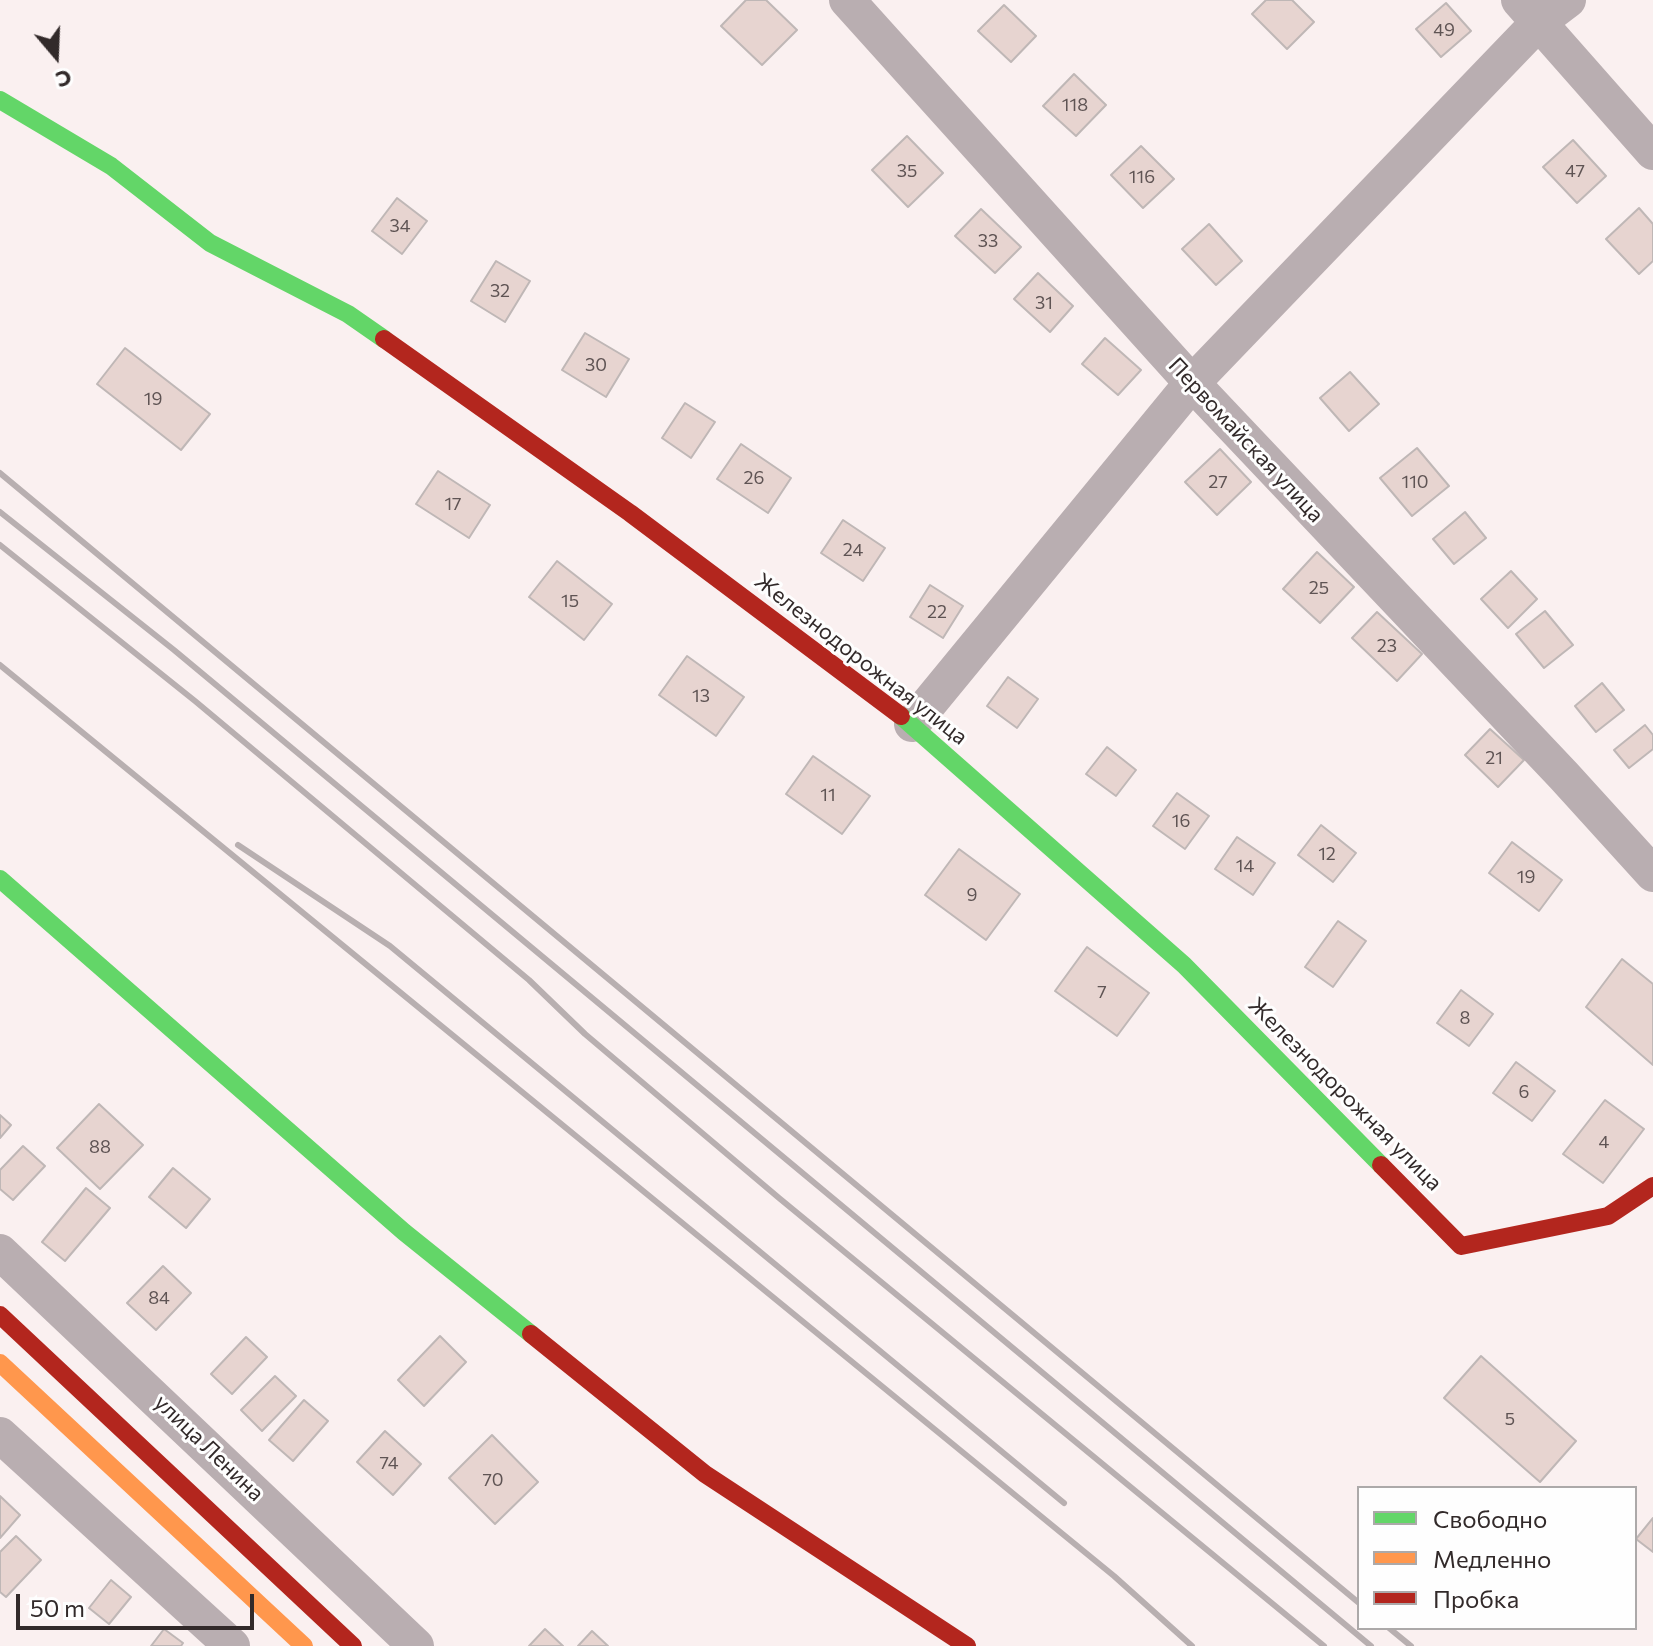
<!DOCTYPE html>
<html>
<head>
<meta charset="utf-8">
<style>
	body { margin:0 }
	#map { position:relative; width:1653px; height:1646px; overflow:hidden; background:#faf0f0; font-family:Commissioner,sans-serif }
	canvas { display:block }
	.legend { position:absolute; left:1357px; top:1486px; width:280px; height:144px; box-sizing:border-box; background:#fefefe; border:2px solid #aca9a9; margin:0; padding:10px 14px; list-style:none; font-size:24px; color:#322a2a }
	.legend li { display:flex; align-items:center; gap:16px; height:40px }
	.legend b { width:40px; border:2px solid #aca9a9 }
	.north { position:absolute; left:16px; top:16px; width:80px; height:80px; -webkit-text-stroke:6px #fefefe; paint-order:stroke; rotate:161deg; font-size:22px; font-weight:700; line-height:32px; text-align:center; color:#322a2a }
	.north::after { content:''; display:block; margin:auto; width:28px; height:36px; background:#322a2a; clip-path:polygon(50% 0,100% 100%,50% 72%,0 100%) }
	.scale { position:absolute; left:16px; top:1594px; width:238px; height:36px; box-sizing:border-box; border:4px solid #322a2a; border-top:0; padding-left:10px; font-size:24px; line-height:28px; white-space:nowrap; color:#322a2a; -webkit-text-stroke:6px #fefefe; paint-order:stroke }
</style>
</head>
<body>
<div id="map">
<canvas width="1653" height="1646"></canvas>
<ul class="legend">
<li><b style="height:10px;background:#63d668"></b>Свободно</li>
<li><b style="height:10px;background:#ff974d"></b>Медленно</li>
<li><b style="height:10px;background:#b3261e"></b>Пробка</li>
</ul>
<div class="north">С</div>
<div class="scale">50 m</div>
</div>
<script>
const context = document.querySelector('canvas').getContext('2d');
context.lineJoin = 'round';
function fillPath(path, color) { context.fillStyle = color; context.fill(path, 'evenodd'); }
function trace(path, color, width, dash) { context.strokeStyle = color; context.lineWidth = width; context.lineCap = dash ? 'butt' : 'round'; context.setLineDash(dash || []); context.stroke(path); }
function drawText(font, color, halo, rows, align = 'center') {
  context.font = font + ' Commissioner,sans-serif'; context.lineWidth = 6; context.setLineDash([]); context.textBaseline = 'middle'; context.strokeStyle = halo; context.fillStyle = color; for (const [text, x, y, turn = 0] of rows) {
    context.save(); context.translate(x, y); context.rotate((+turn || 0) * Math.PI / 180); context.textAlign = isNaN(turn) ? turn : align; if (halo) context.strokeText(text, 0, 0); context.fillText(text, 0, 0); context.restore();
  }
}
const building = new Path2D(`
	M746 0H766L797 30 762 65 721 26Z
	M1266 0H1292L1314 22 1287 49 1252 14Z
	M1446 3 1471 31 1441 57 1416 29Z
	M1004 5 1036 36 1011 62 978 31Z
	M1074 74 1106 105 1076 136 1043 106Z
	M907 136 943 173 908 207 872 170Z
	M1573 140 1606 176 1577 203 1543 167Z
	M1141 146 1174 179 1143 208 1111 175Z
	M397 198 427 221 402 254 372 231Z
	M1639 208 1653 224V261L1639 274 1606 239Z
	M981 209 1021 247 995 273 955 236Z
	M1209 224 1242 261 1216 285 1182 249Z
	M496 261 530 281 505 322 471 301Z
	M1038 273 1073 306 1050 332 1014 299Z
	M585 333 629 359 606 397 562 370Z
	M1105 338 1141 370 1118 395 1082 364Z
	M125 348 210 414 181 450 97 384Z
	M1350 372 1379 404 1349 431 1320 398Z
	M685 403 715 422 691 458 662 438Z
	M741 444 791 478 768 513 717 479Z
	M1417 448 1449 486 1412 516 1380 478Z
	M1220 449 1251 482 1217 515 1185 482Z
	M438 471 490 505 469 538 416 504Z
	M1465 512 1486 538 1454 564 1433 539Z
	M843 520 885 548 863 581 821 553Z
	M1317 552 1354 587 1320 623 1283 589Z
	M557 561 612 604 584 640 529 597Z
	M1511 571 1537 599 1508 628 1481 599Z
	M930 585 963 606 943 638 910 617Z
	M1545 611 1573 645 1544 668 1516 634Z
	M1377 612 1422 654 1397 681 1352 638Z
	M687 656 744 697 716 736 659 695Z
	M1008 677 1038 699 1017 728 987 706Z
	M1602 683 1624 710 1596 732 1575 706Z
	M1645 725 1653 735V749L1629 768 1614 750Z
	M1490 729 1524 760 1498 787 1465 755Z
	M1107 747 1136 770 1116 796 1086 774Z
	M813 756 870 796 842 834 786 794Z
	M1177 793 1209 816 1185 849 1153 826Z
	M1321 825 1356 853 1333 882 1298 855Z
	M1237 837 1275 863 1253 895 1215 869Z
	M1512 842 1562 880 1539 911 1489 873Z
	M959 849 1020 894 986 940 925 895Z
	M1338 921 1366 941 1333 987 1305 967Z
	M1087 947 1149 993 1117 1036 1055 991Z
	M1622 959 1653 984V1065L1586 1007Z
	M1461 990 1493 1014 1469 1046 1437 1023Z
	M1516 1062 1555 1091 1532 1121 1493 1093Z
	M1605 1100 1644 1129 1603 1183 1563 1154Z
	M99 1104 143 1145 100 1189 57 1148Z
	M0 1115 11 1125 0 1138Z
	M23 1146 45 1166 13 1200 0 1189V1170Z
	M173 1168 210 1199 186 1228 149 1197Z
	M86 1188 110 1208 65 1261 42 1242Z
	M163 1266 191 1293 156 1330 127 1303Z
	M440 1336 466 1362 424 1406 398 1380Z
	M246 1337 267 1357 232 1394 211 1374Z
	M1481 1356 1576 1441 1540 1482 1444 1398Z
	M275 1376 296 1396 262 1431 241 1410Z
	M304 1400 328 1421 293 1461 269 1440Z
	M385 1431 421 1464 393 1495 357 1462Z
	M492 1435 538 1482 495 1524 449 1478Z
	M0 1496 20 1515 0 1538Z
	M1653 1518V1552L1636 1539Z
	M16 1536 41 1560 6 1597 0 1592V1552Z
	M111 1580 131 1597 109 1624 89 1608Z
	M164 1629 183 1643 181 1646H151Z
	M545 1629 563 1646H529Z
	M592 1631 608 1646H578Z`);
fillPath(building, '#e7d4d0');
trace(building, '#bfb7b6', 2);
trace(new Path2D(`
	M847 0 1192 383 1564 776 1653 874
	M1519 0 1653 152
	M912 724 1192 383 1539 22 1568 0
	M0 1252 416 1646
	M0 1435 232 1646`), '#b9aeb1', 36);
trace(new Path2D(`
	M0 100 111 166 210 243 348 314 384 339
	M901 716 1184 965 1381 1165
	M0 879 404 1232 531 1334`), '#63d668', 18);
trace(new Path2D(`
	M0 1363 304 1646`), '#ff974d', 18);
trace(new Path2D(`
	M384 339 630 513 901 716
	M1381 1165 1461 1246 1608 1216 1653 1186
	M0 1315 353 1646
	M531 1334 705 1474 967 1646`), '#b3261e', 18);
trace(new Path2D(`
	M0 473 1359 1603
	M0 512 174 650 1371 1646
	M0 545 195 701 529 980 585 1034 779 1198 1324 1646
	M0 665 1114 1576 1192 1646
	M238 845 390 946 1064 1503
	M1389 1628 1411 1646`), '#b8afb0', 6);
drawText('18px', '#5f5454', null, [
	["49",1444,30],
	["118",1075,105],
	["35",907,171],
	["47",1575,171],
	["116",1142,177],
	["34",400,226],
	["33",988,241],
	["32",500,291],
	["31",1044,303],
	["30",596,365],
	["19",153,399],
	["26",754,478],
	["27",1218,482],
	["110",1415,482],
	["17",453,504],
	["24",853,550],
	["25",1319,588],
	["15",570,601],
	["22",937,612],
	["23",1387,646],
	["13",701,696],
	["21",1494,758],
	["11",828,795],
	["16",1181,821],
	["12",1327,854],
	["14",1245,866],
	["19",1526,877],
	["9",972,895],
	["7",1102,992],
	["8",1465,1018],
	["6",1524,1092],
	["4",1604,1142],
	["88",100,1147],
	["84",159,1298],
	["5",1510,1419],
	["74",389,1463],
	["70",493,1480]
]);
drawText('22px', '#322a2a', '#fefefe', [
	["Первомайская улица",1246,440,47],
	["Железнодорожная улица",861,659,38],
	["Железнодорожная улица",1345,1094,45],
	["улица Ленина",209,1448,44]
]);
</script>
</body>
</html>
